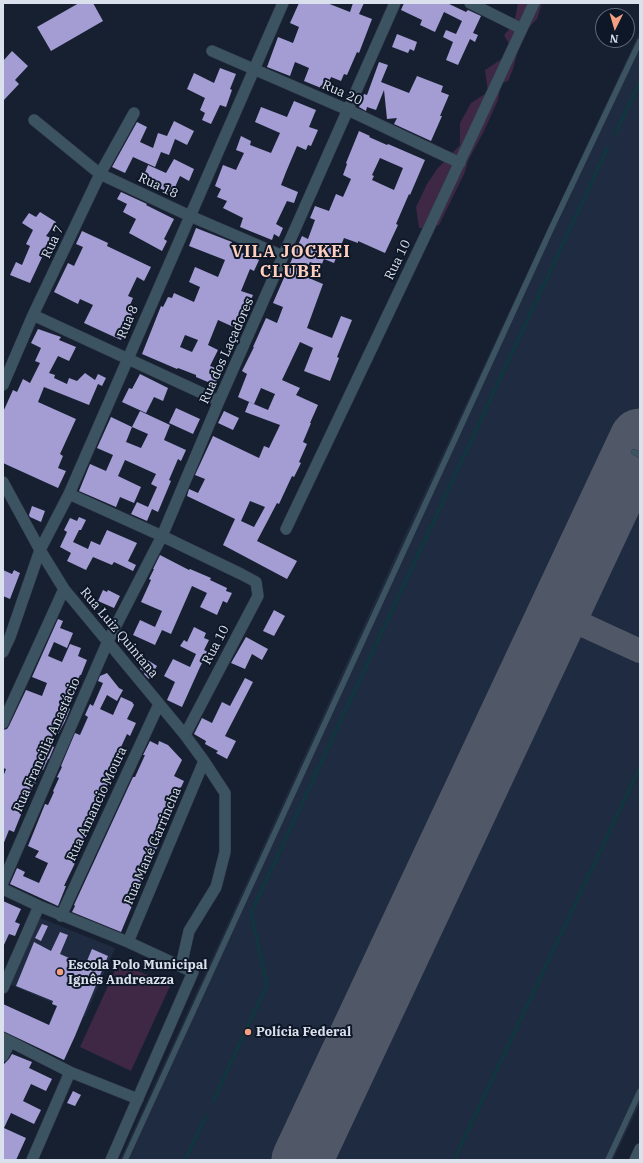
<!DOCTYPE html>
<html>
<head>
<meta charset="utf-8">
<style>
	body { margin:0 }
	#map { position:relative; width:643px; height:1163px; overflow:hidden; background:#172031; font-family:"IBM Plex Serif",serif }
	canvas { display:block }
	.frame { position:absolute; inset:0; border:4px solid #dae1ec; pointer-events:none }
	.north { position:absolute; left:595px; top:8px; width:40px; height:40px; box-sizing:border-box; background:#0e1727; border:1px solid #606876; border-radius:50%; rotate:185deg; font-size:11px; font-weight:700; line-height:16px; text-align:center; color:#dae1ec }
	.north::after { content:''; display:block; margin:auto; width:14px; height:18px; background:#f2a080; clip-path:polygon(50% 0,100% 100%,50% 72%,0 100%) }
</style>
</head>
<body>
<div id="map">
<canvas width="643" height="1163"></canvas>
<div class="frame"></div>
<div class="north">N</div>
</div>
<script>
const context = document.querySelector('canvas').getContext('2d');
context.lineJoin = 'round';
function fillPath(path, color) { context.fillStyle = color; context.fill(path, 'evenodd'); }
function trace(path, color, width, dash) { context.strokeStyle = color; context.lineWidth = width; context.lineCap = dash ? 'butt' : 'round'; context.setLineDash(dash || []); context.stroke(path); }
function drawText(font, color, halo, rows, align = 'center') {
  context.font = font + ' "IBM Plex Serif",serif'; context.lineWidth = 4; context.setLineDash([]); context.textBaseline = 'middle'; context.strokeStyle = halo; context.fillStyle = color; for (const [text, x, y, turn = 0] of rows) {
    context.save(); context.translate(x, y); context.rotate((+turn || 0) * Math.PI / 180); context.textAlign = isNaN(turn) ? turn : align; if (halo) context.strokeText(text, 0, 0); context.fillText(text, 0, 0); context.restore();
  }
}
fillPath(new Path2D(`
	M640 31V1103L613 1160H120L415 513Z
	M38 917 115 948 85 1017 9 984Z`), '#1f2b40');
fillPath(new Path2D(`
	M518 3H542L537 19 530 26 519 47 513 69 508 81 501 83 498 100 484 131 468 161 465 172 439 225 429 228H419L416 207 427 184 437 169 460 145V123L471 103 488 92 485 70 503 58 509 44 504 35 514 24Z
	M119 962 170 986 131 1071 80 1047Z`), '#3e2845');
trace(new Path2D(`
	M615 134 640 82
	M213 1101 267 985 251 913 608 147
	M185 1160 206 1116
	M454 1160 640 767`), '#0b393e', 2.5);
trace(new Path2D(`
	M568 591C567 605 570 614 581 624
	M549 632C559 624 568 621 581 624L640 651`), '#505868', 24);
trace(new Path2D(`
	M302 1160 640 439`), '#505868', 61);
fillPath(new Path2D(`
	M79 3H93L103 21 51 51 37 27Z
	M299 3H327L350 12 353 3H364L359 14 372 19 359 53 357 52 347 75 344 74 341 81 331 77 326 90 304 81 309 68 295 62 290 76 267 67 278 37 293 43 299 27 290 23Z
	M404 3H447L466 12 468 10 481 16 473 33 478 35 475 42 470 39 458 65 446 60 453 42 443 37 446 30 456 34 462 21 444 12 435 32 420 25 422 20 401 10Z
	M397 34 417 42 414 51 410 49 408 53 392 47Z
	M12 51 28 66 15 80 19 84 3 101V61Z
	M379 62 388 65 381 82 409 93 417 76 443 86 441 92 449 95 440 116H442L431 141 394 124 397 118 387 119 384 90 376 110 367 107 366 111 359 107 364 94 367 95Z
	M220 68 236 74 230 89 232 90 226 107 220 105 211 124 202 120 205 113 200 110 205 98 187 89 194 73 214 83Z
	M294 101 316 110 309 127 318 130 311 146 308 145 306 150 297 146 286 172 281 185 298 192 294 203 287 201 276 224 283 228 279 237 274 234 272 240 240 227 243 218 223 208 227 201 217 197 221 189 215 186 223 165 236 170 244 153 236 150 241 136 251 141 250 145 271 153 280 133 255 122 261 107 287 117Z
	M174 121 194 131 187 145 175 139 169 155 161 152 155 167 133 157 125 173 112 167 137 122 147 127 140 142 153 148 158 133 167 136Z
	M359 131 370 136 369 137 387 145 388 144 425 160 410 195 409 194 396 224 398 225 385 253 358 241V243L344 238 334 263 324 259 321 266 310 262 304 276 323 284 307 328 332 338 341 316 352 320 337 357 339 358 330 381 304 371 313 348 300 342 282 380 300 388 296 395 318 405 310 423H311L303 442 307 444 299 462 301 463 294 477 292 476 279 504 277 503 257 541 297 561 287 579 223 545 235 519 187 496 189 489 198 493 205 479 195 475 213 436 259 458 264 446 269 448 280 425 245 412 249 402 268 410 275 394 261 388 254 404 238 397 247 374 242 371 254 347H253L266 318 277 323 283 307 273 303 302 236 308 239 315 220 310 218 315 206 329 211 336 194 343 197 351 179 343 175 347 164 346 163ZM380 158 403 168 394 190 372 180 374 176 372 175ZM250 501 265 507 254 527 241 521Z
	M174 159 194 169 189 181 180 176 172 194 142 180 148 165 166 173Z
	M121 192 147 204 146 205 174 219 164 239 167 241 162 251 129 233 136 219 123 212 127 204 117 199Z
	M40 212 56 222 46 236 51 238 30 283 10 275 16 262 22 265 30 246 26 244 33 230 22 223 29 213 36 217Z
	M196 228 232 242 230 248 259 260 254 271 250 269 241 291 253 295 238 329 218 320 208 345 218 350 210 366 221 370 215 385 196 377V375L178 368 177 369 142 354 161 306 163 307 168 297 172 298 174 293 194 302 200 287 189 282 195 267 218 277 225 260 189 246ZM185 335 198 340 192 352 180 347Z
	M82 231 108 243 107 246 151 267 144 281 137 277 128 296 133 298 130 305 136 307 121 340 84 323 93 305 80 299 78 304 54 292 68 263 74 266 83 247 76 244Z
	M38 329 61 337 59 340 76 347 69 361 58 356 49 373 55 375 54 378 67 384 69 378 77 381 85 373 95 380 98 374 106 378 102 386 98 384 89 405 44 387 38 402 76 419 60 454 63 456 58 468 66 471 58 488 3 463V412L13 390 17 392 23 379 30 383 40 363 35 361 41 348 31 343Z
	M140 374 168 388 163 401 154 397 146 413 122 402 129 388 132 389Z
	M176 408 200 419 193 434 169 423Z
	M140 411 170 425 164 440 186 450 181 461 178 459 169 480 171 481 158 512 152 509 147 521 131 514 137 502 148 507 157 487 151 484 156 474 125 460 118 476 141 487 134 503 120 497 116 507 79 491 90 464 106 471 113 455 97 448 111 417 132 427ZM132 427 148 434 141 448 126 442Z
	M224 411 239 418 233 430 218 423Z
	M32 506 45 511 41 522 30 517 29 515Z
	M79 517 86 520 81 530H79L73 542 88 549 91 541 100 545 107 530 137 543 128 561 136 565 133 571 114 562 112 565 93 557 86 570 67 561 71 553 60 547 67 532 64 530 70 518 77 521Z
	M160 555 189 570 190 569 211 578 210 580 227 588 226 591 232 593 227 603 223 601 217 615 200 607 207 593 192 586 171 634 162 630 155 645 133 635 140 620 155 627 162 611 141 602 151 580 149 579 154 569H153Z
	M3 570 12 574 14 570 20 573 10 599 3 596Z
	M103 590 107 592 108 590 120 596 114 608 98 601Z
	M274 610 285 616 274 636 263 631Z
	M58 619 63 621 60 628 73 633 67 648 54 642 48 656 62 662 70 644 81 648 78 656 87 660 81 675H80L71 694 70 693 64 706 70 709 65 721 58 734 54 732 49 745 54 747 49 759H48L43 770H42L30 794 26 793 20 805 24 807 14 832 9 830 3 845V777L6 769 3 768V730L7 729 9 726 26 690 42 696 47 683 32 677Z
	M194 627 206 633 204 638 209 640 204 650 208 652 200 667 182 707 167 700 175 682 164 676 173 659 190 667 196 654 180 646 184 640 187 642Z
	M246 637 268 649 262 660 252 654 245 669 231 663Z
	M146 659 157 666 149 679 144 674 145 672 140 669Z
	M107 673 119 688 123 690 117 701 107 695 100 709 113 715 121 697 132 702 134 705 127 719 136 723 130 736 127 734 115 760 121 762 115 774 113 773 102 797 105 798 94 823 92 822 81 848 77 846 72 859 76 861 64 886H66L58 906 10 884 17 868 25 872 23 876 39 883 48 863 35 857 39 851 28 846 45 804 48 805 54 792 53 791 59 778 57 777 62 767 61 766 75 733 80 735 88 717 85 715 90 704 93 706 103 683 98 681 100 676Z
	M245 678 253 682 225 736 236 741 227 759 216 753 218 751 205 744 206 741 194 734 202 718 212 723 222 702 230 706Z
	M150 741 158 745 159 741 168 745 182 760 174 776 184 781 177 796 175 795 166 812 171 814 166 826 163 824 157 838 161 840 149 863 151 864 145 876 140 887 135 884 128 898 134 901 121 932 72 912 75 906 74 905 133 777H135L145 755H143Z
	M3 901 21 909 15 922 20 924 15 936 9 934 3 947Z
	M42 924 48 926 41 941 35 938Z
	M60 932 68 935 60 954 69 958 67 960 84 968 92 949 108 956 75 1036 64 1060 3 1031V1004L49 1025 57 1006 52 1004 53 1001 16 986 34 942 51 951Z
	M12 1054 32 1062 29 1068 52 1079 46 1091 31 1084 23 1101 41 1110 34 1124 11 1113 4 1128 26 1138 16 1160H3V1065L9 1059Z
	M73 1091 81 1095 75 1106 67 1103Z`), '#a39dd4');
const service = new Path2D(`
	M634 452 640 455
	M125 1160 552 227 640 41
	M608 1160 640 1091`);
const minor = new Path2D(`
	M470 3 522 29
	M212 51 348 110 460 163
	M34 120 100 174 190 216 283 256
	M33 315 219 401
	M3 385 33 315 100 174 134 113
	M3 482 40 550 64 589 185 735 204 761 225 793V852L216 887 189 931 181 966
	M69 494 162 536 241 574 256 582 258 596 185 735
	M286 529 428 230 534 3
	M3 652 10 637 40 550 69 494 283 3
	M3 723 64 589
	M3 882 108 641 162 536 219 401 395 3
	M3 889 39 906 128 942 193 972 111 1160
	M61 916 159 704
	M128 942 204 761
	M3 988 39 906
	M3 1038 70 1072 138 1099
	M3 1056 10 1042
	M32 1160 70 1072
	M635 1160 640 1149`);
trace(service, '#323b4b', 6);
trace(minor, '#323b4b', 12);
trace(service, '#3c5361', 5.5);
trace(minor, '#3c5361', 11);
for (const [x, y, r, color] of [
	[60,972,4,"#f2a080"],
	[248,1032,4,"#f2a080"]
]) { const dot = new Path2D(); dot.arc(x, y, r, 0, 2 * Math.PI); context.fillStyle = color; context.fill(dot); trace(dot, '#0e1727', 1.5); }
drawText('13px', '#dae1ec', '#0e1727', [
	["Rua 20",342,93,24],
	["Rua 18",158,186,25],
	["Rua 7",53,242,-65],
	["Rua 10",398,260,-64],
	["Rua 8",128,322,-67],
	["Rua dos Laçadores",227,351,-66],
	["Rua Luiz Quintana",119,633,50],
	["Rua 10",216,645,-62],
	["Rua Francilia Anastácio",47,745,-66],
	["Rua Amancio Moura",97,804,-65],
	["Rua Mané Garrincha",153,846,-67]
]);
drawText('bold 13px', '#dae1ec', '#0e1727', [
	["Escola Polo Municipal",68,965],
	["Ignês Andreazza",68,980],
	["Polícia Federal",256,1032]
], 'left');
context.letterSpacing = '1px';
drawText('bold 17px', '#ffcfbd', '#0e1727', [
	["VILA JOCKEI",291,252],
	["CLUBE",291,272]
]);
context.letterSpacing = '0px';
</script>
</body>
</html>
